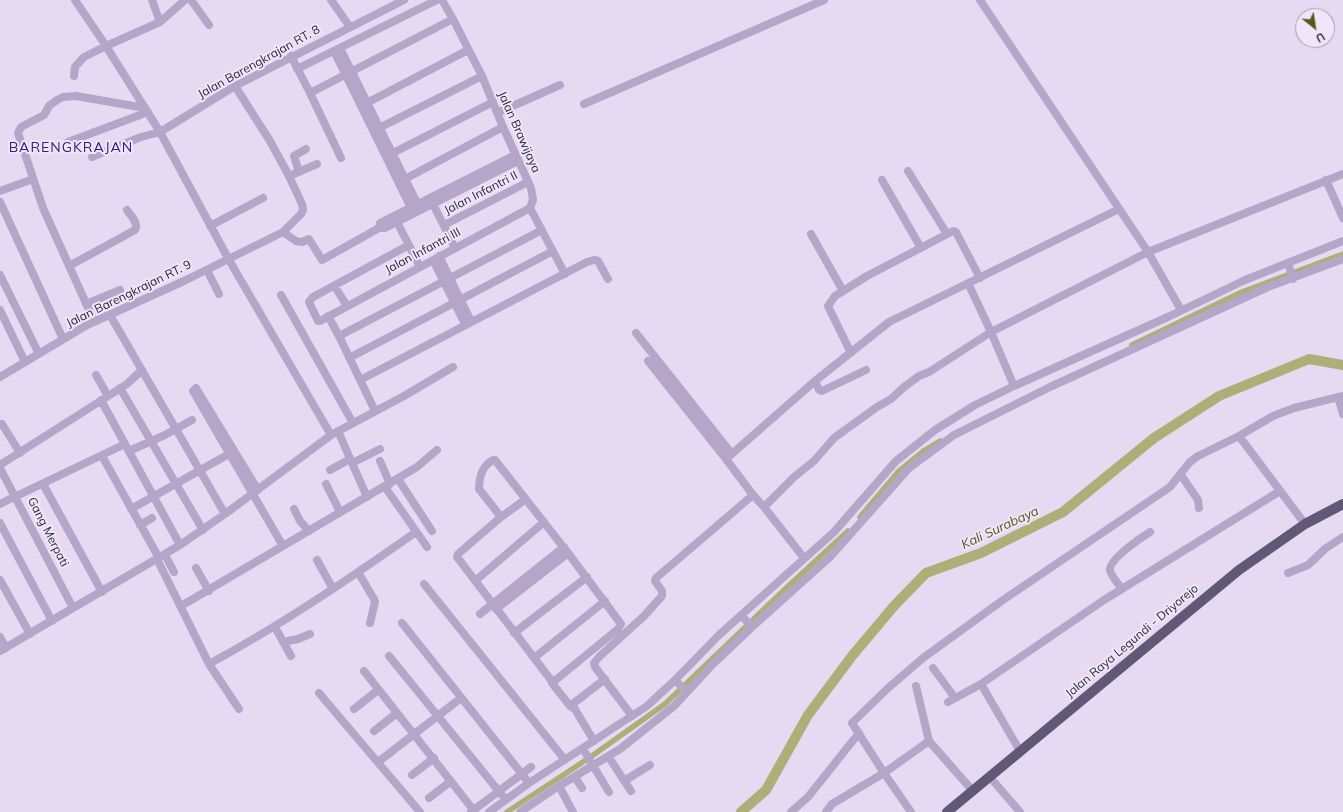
<!DOCTYPE html>
<html>
<head>
<meta charset="utf-8">
<style>
	body { margin:0 }
	#map { position:relative; width:1343px; height:812px; overflow:hidden; background:#e5daf1; font-family:Mulish,sans-serif }
	canvas { display:block }
	.north { position:absolute; left:1295px; top:8px; width:40px; height:40px; box-sizing:border-box; background:#f0e6f9; border:1px solid #a19aab; border-radius:50%; rotate:150deg; font-size:11px; font-weight:700; line-height:16px; text-align:center; color:#2b2735 }
	.north::after { content:''; display:block; margin:auto; width:14px; height:18px; background:#55571c; clip-path:polygon(50% 0,100% 100%,50% 72%,0 100%) }
</style>
</head>
<body>
<div id="map">
<canvas width="1343" height="812"></canvas>
<div class="north">U</div>
</div>
<script>
const context = document.querySelector('canvas').getContext('2d');
context.lineJoin = 'round';
function trace(path, color, width, dash) { context.strokeStyle = color; context.lineWidth = width; context.lineCap = dash ? 'butt' : 'round'; context.setLineDash(dash || []); context.stroke(path); }
function drawText(font, color, halo, rows, align = 'center') {
  context.font = font + ' Mulish,sans-serif'; context.lineWidth = 4; context.setLineDash([]); context.textBaseline = 'middle'; context.strokeStyle = halo; context.fillStyle = color; for (const [text, x, y, turn = 0] of rows) {
    context.save(); context.translate(x, y); context.rotate((+turn || 0) * Math.PI / 180); context.textAlign = isNaN(turn) ? turn : align; if (halo) context.strokeText(text, 0, 0); context.fillText(text, 0, 0); context.restore();
  }
}
trace(new Path2D(`
	M1132 345 1242 292 1343 254
	M860 517 898 472 925 450 940 441
	M507 812 589 758 665 704 782 592 848 531`), '#aeae79', 5.5);
trace(new Path2D(`
	M741 812 766 790 808 715 852 656 894 606 926 573 981 553 1063 512 1154 438 1219 396 1309 359 1343 365`), '#aeae79', 10);
trace(new Path2D(`
	M75 0 106 46 160 132 229 260 331 435
	M152 0 160 22
	M191 0 209 25
	M331 0 350 27
	M442 0 453 19 482 76 503 127 531 188 533 200 530 208 565 274
	M980 0 1148 252 1181 310
	M340 48 420 209
	M334 51 413 212
	M291 56 310 93 341 158
	M297 69 437 0
	M74 76 75 67 84 57 106 46 160 22 185 0
	M310 93 453 19
	M584 104 824 0
	M363 105 468 50
	M497 113 560 85
	M375 130 482 76
	M68 142 148 112
	M389 155 493 102
	M515 155 380 223 379 228H385L518 161
	M92 157 141 137 160 132 235 86 404 0
	M908 171 947 234
	M299 172 294 156 306 149
	M289 176 317 164
	M882 180 921 248
	M1326 180 1343 218
	M401 181 503 127
	M0 191 33 179
	M0 202 63 339
	M433 204 455 248
	M395 218 420 267
	M444 225 528 182
	M210 226 263 198
	M283 232 296 241 302 242 309 239 322 260 379 228
	M811 234 843 291
	M409 245 313 297 309 302 318 321H320L530 208
	M439 256 471 321
	M433 260 465 324
	M1288 263 1293 279
	M69 266 135 230C139 223 131 216 127 210
	M207 270 219 294
	M0 275 39 354
	M337 290 347 306
	M281 295 353 423
	M86 304 120 290
	M0 310 25 362
	M110 315 225 514
	M328 316 339 336 375 411
	M94 321 43 208 18 133 21 127 44 115 49 106 57 100 63 97 76 96 145 108
	M636 333 732 454
	M339 336 542 230
	M851 353 828 306 835 296 867 276 953 231 956 232 980 278
	M349 358 553 251
	M648 361 726 459
	M96 375 108 396
	M0 377 87 325 184 281 283 232 301 214 303 210 302 204 289 176 270 141 235 86
	M360 380 587 262 594 260 598 261 608 279
	M815 381 819 390 822 391 866 370
	M1014 386 991 332 1148 252 1343 174
	M120 388 203 530
	M1338 397 1343 414
	M101 400 180 545
	M2 424 20 453
	M338 431 367 497
	M129 451 165 435 192 420
	M102 456 159 558
	M380 461 390 484
	M352 463 380 449
	M0 465 127 384 142 370
	M0 468 73 608
	M330 470 350 459
	M1181 475 1198 500 1199 508
	M398 479 432 531
	M43 484 102 592
	M326 484 340 512
	M385 487 427 547
	M258 490 196 388 193 391 283 546
	M526 499 501 517 458 554 457 557 551 680 552 683 570 706 575 709
	M0 504 125 444
	M764 507 753 495 726 459 815 381 889 322 1119 209
	M131 509 229 454
	M294 509 300 521 309 531
	M501 517 479 489C479 477 482 466 493 460H495L568 553 621 624 618 629 552 683
	M0 523 52 621
	M1305 524 1239 436 1273 416 1294 408 1343 396
	M140 525 152 518
	M165 555 174 572
	M804 558 764 507 794 477 814 461 834 438 877 407 891 399 904 387 919 376 929 372 991 332 968 283
	M157 559 209 664 239 709
	M317 560 333 589
	M196 568 209 591
	M358 572 374 599 375 602 370 623
	M1288 573 1308 565 1326 548 1343 537
	M0 580 30 634
	M475 581 544 522
	M424 584 565 760
	M1122 589C1119 585 1110 574 1110 570 1109 559 1142 537 1150 532
	M181 606 417 467 437 450
	M496 609 568 553
	M480 614 564 547
	M741 615 752 627
	M402 623 529 783
	M275 627 291 656
	M514 633 587 577
	M0 637 6 648
	M283 642 298 639 310 634
	M0 651 180 545 225 514 331 435 404 396 453 367
	M389 656 506 800
	M534 658 605 601
	M209 664C281 625 349 579 416 532
	M933 668 955 698
	M364 671 475 812
	M675 680 687 692
	M319 693 420 812
	M948 702 981 684
	M570 706 605 679
	M573 706 594 741
	M354 709 378 690
	M632 716 595 667 594 663 599 657 644 616 662 596V591L655 581 656 578 753 495
	M374 731 397 713
	M929 741 972 790
	M583 749 609 792
	M1020 751 981 684 1104 600 1280 491
	M608 756 631 791
	M378 762 461 698
	M412 775 434 758
	M989 776 1020 812
	M575 777 582 788
	M624 781 650 765
	M559 786 573 812
	M429 798 451 781
	M471 812 531 767
	M489 812 529 783 647 706 675 680 720 634 834 532 896 461 935 430 975 405 1014 386 1170 316 1245 280 1343 241
	M520 812 559 786 620 749 674 706 713 664 752 627 830 557 909 468 954 435 1050 387 1268 287 1343 259
	M791 812 808 797 859 733
	M826 812 832 804 884 773 852 723 887 689 923 658 1003 600 1170 487 1190 462 1198 456 1239 436
	M911 812 884 773 929 741 916 686`), '#b5a6c9', 8);
trace(new Path2D(`
	M947 812 1239 570 1305 524 1343 504`), '#615877', 10);
drawText('12px', '#2b2735', '#f0e6f9', [
	["Jalan Barengkrajan RT. 8",259,62,-29],
	["Jalan Brawijaya",519,132,66],
	["Jalan Infantri II",481,193,-27],
	["Jalan Infantri III",423,251,-28],
	["Jalan Barengkrajan RT. 9",129,294,-26],
	["Gang Merpati",48,532,63],
	["Jalan Raya Legundi - Driyorejo",1132,641,-40]
]);
drawText('italic 13px', '#55571c', '#f0e6f9', [
	["Kali Surabaya",1000,528,-25]
]);
context.letterSpacing = '1px';
drawText('14px', '#342084', '#f0e6f9', [
	["BARENGKRAJAN",71,148]
]);
context.letterSpacing = '0px';
</script>
</body>
</html>
